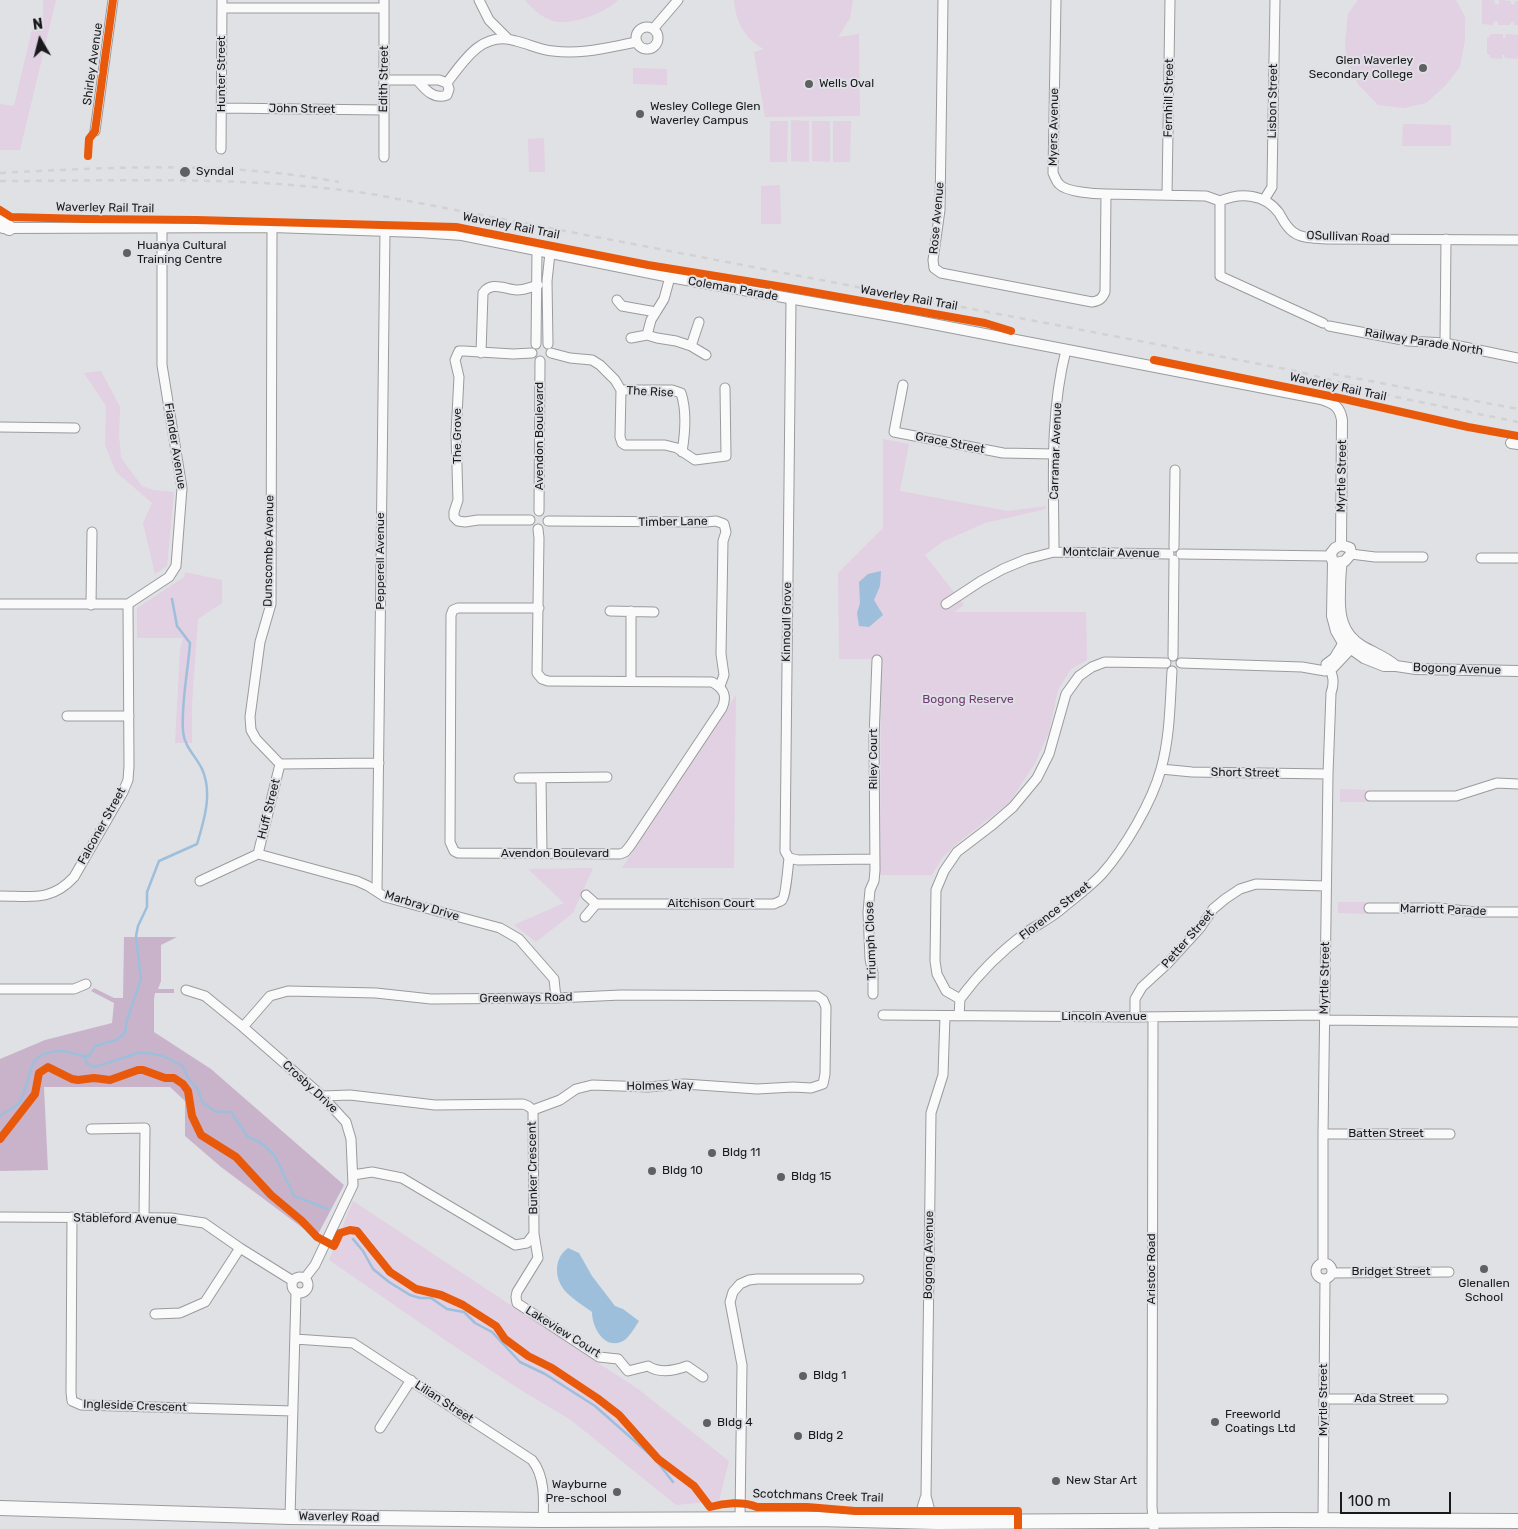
<!DOCTYPE html>
<html>
<head>
<meta charset="utf-8">
<style>
	body { margin:0 }
	#map { position:relative; width:1518px; height:1529px; overflow:hidden; background:#e0e1e4; font-family:Rubik,sans-serif }
	canvas { display:block }
	.north { position:absolute; left:15px; top:15px; width:50px; height:50px; -webkit-text-stroke:4px #dfe0e5; paint-order:stroke; rotate:352deg; font-size:14px; font-weight:700; line-height:20px; text-align:center; color:#1a1a1c }
	.north::after { content:''; display:block; margin:auto; width:18px; height:22px; background:#1a1a1c; clip-path:polygon(50% 0,100% 100%,50% 72%,0 100%) }
	.scale { position:absolute; left:1340px; top:1492px; width:111px; height:22px; box-sizing:border-box; border:2px solid #1a1a1c; border-top:0; padding-left:6px; font-size:15px; line-height:18px; white-space:nowrap; color:#1a1a1c; -webkit-text-stroke:4px #dfe0e5; paint-order:stroke }
</style>
</head>
<body>
<div id="map">
<canvas width="1518" height="1529"></canvas>
<div class="north">N</div>
<div class="scale">100 m</div>
</div>
<script>
const context = document.querySelector('canvas').getContext('2d');
context.lineJoin = 'round';
function fillPath(path, color) { context.fillStyle = color; context.fill(path, 'evenodd'); }
function trace(path, color, width, dash) { context.strokeStyle = color; context.lineWidth = width; context.lineCap = dash ? 'butt' : 'round'; context.setLineDash(dash || []); context.stroke(path); }
function drawText(font, color, halo, rows, align = 'center') {
  context.font = font + ' Rubik,sans-serif'; context.lineWidth = 4; context.setLineDash([]); context.textBaseline = 'middle'; context.strokeStyle = halo; context.fillStyle = color; for (const [text, x, y, turn = 0] of rows) {
    context.save(); context.translate(x, y); context.rotate((+turn || 0) * Math.PI / 180); context.textAlign = isNaN(turn) ? turn : align; if (halo) context.strokeText(text, 0, 0); context.fillText(text, 0, 0); context.restore();
  }
}
fillPath(new Path2D(`
	M43 0H56L20 150H0V104L14 106 33 25 43 24Z
	M525 0H618C606 13 570 26 553 21 542 17 532 9 525 0Z
	M734 0H853L850 18 838 37 859 34 860 116 765 117 754 52 764 49C744 38 736 22 734 0Z
	M1358 0H1456L1465 17V40L1460 67 1445 86 1426 103 1404 108 1378 105 1358 84 1347 62 1345 44 1348 14Z
	M1482 0H1494L1495 4H1499V0L1511 1V4L1514 5 1515 1H1518V25H1514V22H1511L1510 25H1498V21H1494L1493 25 1482 24Z
	M1490 34H1503V38H1505L1506 34 1518 35V55L1517 59 1505 58 1504 55H1502V59L1490 58V55L1487 54V37H1490Z
	M633 68 667 69V85L633 84Z
	M791 120 809 121V162L791 161Z
	M770 121H788L787 162H770Z
	M812 121H830V162L812 161Z
	M833 121H851L850 162H833Z
	M1403 124 1451 125V146H1402Z
	M544 138 545 172H529L528 139Z
	M780 185 781 224H761V186Z
	M101 371 120 407 119 435 121 458 142 486 153 490 174 492 167 566 155 574 143 523 152 503 116 472 105 445 106 406 84 373Z
	M883 439 909 444 900 491 1008 511 1046 506V509L985 523 942 542 925 555 964 605 954 612H1086L1087 660 1071 669 1058 690 1049 732 1035 763 1010 802 955 845 942 858 932 875H880L881 659H839L838 573 883 528Z
	M185 572 222 580V603L198 619 192 704V743H175L180 650 183 638H137V608L184 577Z
	M736 695 734 868H622Z
	M1340 789 1370 790V802H1340Z
	M593 868 573 913 536 942 514 925 564 903 528 869Z
	M1338 902H1369V914L1338 913Z
	M353 1201 638 1389 729 1461 719 1501 676 1505 571 1420 519 1389 448 1342 329 1260Z`), '#e2d0e3');
fillPath(new Path2D(`
	M124 937H177L161 945V981L158 989H174V993H155L154 999V1032L211 1069 344 1185 316 1238 221 1167 185 1136V1101L170 1087H44L48 1170 0 1171V1059L45 1040 112 1023 114 1003 91 991 94 988 114 998H123Z`), '#c9b3cb');
fillPath(new Path2D(`
	M881 571 880 586 874 600 883 615 869 627 859 626 857 613 860 603 859 582 868 574Z
	M568 1248 579 1253 592 1276 615 1306 623 1309 639 1321C635 1327 628 1340 621 1342 603 1349 592 1326 592 1312 584 1306 574 1300 567 1293 554 1280 553 1259 568 1248Z`), '#9dbfdb');
trace(new Path2D(`
	M85 1056 87 1064 95 1067 138 1053H148L163 1056 183 1066 188 1078 197 1088 203 1103 216 1112H231L248 1137 263 1144 275 1156 294 1196 328 1209
	M0 1116C6 1111 15 1108 20 1102 22 1100 23 1095 24 1091 35 1068 24 1056 58 1051 69 1050 79 1057 89 1056L95 1046 116 1040 125 1033 127 1020 141 979 136 936 138 926 147 907V892L159 861 197 844C204 821 213 793 202 769 196 756 184 747 183 731 181 702 188 672 190 643L177 626 172 599
	M353 1239 363 1251 373 1269 389 1282 410 1295 420 1298H431L447 1309 464 1312 475 1323 492 1332 520 1362 545 1374 595 1406 655 1459 673 1482`), '#9dbfdb', 2.5);
const minor = new Path2D(`
	M479 0 489 20 507 38
	M943 0 940 210 933 260 934 268 941 273 1092 302C1099 301 1102 299 1105 292L1106 194C1095 194 1066 192 1059 184 1056 181 1055 177 1053 173L1056 0
	M222 8H384
	M636 38a11 11 0 1 1 22 0a11 11 0 1 1-22 0Z
	M654 28 678 0
	M384 80H439L447 83
	M417 80C425 89 433 100 447 95L449 89 447 83C464 60 483 30 516 41 529 44 540 50 553 51 582 55 609 47 637 42
	M222 108 383 110
	M95 131 113 0
	M221 149 222 0
	M384 157V0
	M1106 194 1206 196 1220 201C1241 192 1265 194 1279 213 1283 220 1286 227 1293 232 1302 239 1315 238 1326 239L1518 240
	M1167 195 1170 0
	M1264 200 1272 187V183L1275 0
	M1220 201V276L1323 323
	M272 227 271 604 260 642 250 717 251 730 256 739 280 764 379 763
	M617 300 622 306 656 312
	M791 300 785 851 789 858 798 860 874 859
	M1329 326 1408 341 1445 343 1518 358
	M647 335 651 320 664 299 670 277
	M631 338 647 335 657 338 676 341 691 346 706 355
	M1445 343 1446 239
	M536 344 537 251
	M548 344 547 281 550 253
	M691 346 699 322
	M481 353 483 293C491 281 505 289 517 290 525 290 531 287 538 285
	M551 353 570 358 592 360 600 365 615 380 621 390 620 437 622 443 625 445H665L677 448 695 460 726 456 725 388
	M903 385 894 432 1003 453 1054 454
	M621 390H672L681 393C687 411 685 434 682 452
	M0 427 75 428
	M539 511 540 361
	M530 520H478L465 522 458 521 454 517V512L458 500 456 434 459 377 455 360 459 351H464L513 354 532 353
	M548 521 706 522 716 521 724 524 726 532 723 541 721 654 724 675 720 686
	M538 529 539 538 537 673 542 679 548 681 712 682C723 688 728 695 722 708L630 846 625 852 620 854 458 853 454 851 450 842 451 615 453 610 458 608H539
	M1174 547 1175 470
	M1054 552C1054 485 1049 416 1066 350
	M1181 554 1330 556
	M1351 554 1375 557H1423
	M1481 558H1518
	M0 604H128L169 577 176 566 182 488 162 365V226
	M946 604 981 581 1003 569 1027 559 1054 552 1169 554
	M91 605 92 532
	M610 611 654 612
	M631 611V681
	M1173 656 1174 560
	M1181 663 1302 667 1325 671 1333 668 1350 650
	M1326 664 1334 658 1343 643
	M67 716H129
	M1161 769 1192 772 1328 774
	M519 778 607 777
	M541 778 542 854
	M1370 796H1456L1497 783 1518 784
	M258 854 280 764
	M200 881 258 854 357 881 368 886 385 897 500 928 519 939 554 979 556 998
	M377 891 385 231
	M0 896C31 896 51 902 74 877L123 792 128 780 129 766 128 604
	M596 904H774C777 902 780 902 782 900 786 896 788 866 789 858
	M1369 908H1438L1476 912H1518
	M585 917 596 904 586 895
	M0 989H74L86 984
	M186 990 205 996 243 1027 322 1096 346 1122 351 1139 353 1185 315 1265 305 1278
	M873 994V973L870 959 868 912 870 890 874 881 875 870 874 738 877 660
	M960 999C979 973 1001 951 1027 932 1037 925 1049 919 1059 911 1073 899 1089 888 1102 874 1125 848 1152 802 1161 769 1170 737 1170 703 1172 671
	M883 1015 1135 1017 1325 1015
	M959 1016 960 999 946 991 937 974 935 961 936 890 944 871 957 852 991 826 1013 807 1037 778 1049 754 1066 694 1079 676 1092 667 1105 662 1166 663
	M1135 1017V999L1142 987 1167 964 1200 928 1213 909 1225 899 1240 889 1256 884 1326 886
	M1153 1017 1152 1507 1154 1529
	M1325 1020 1518 1022
	M243 1027 270 996 288 991 376 993 431 999 556 998 621 995 817 996 823 1000 826 1007 825 1074 823 1084 811 1088 793 1087 757 1089 684 1084 648 1087 592 1085 576 1089 560 1100 533 1110
	M322 1096 350 1095 435 1105 523 1104 528 1106 533 1110 534 1234 527 1243 515 1245 402 1178 372 1172 353 1175
	M91 1129 145 1128 144 1218
	M1323 1134H1450
	M0 1217 171 1218 204 1223 240 1248 293 1281
	M72 1217 71 1392 72 1401 81 1405 293 1411
	M534 1234 538 1258 517 1292 516 1297 517 1303 599 1357 618 1359 628 1371 648 1366C660 1374 674 1371 687 1366L703 1377
	M1316 1271a8 8 0 1 1 16 0a8 8 0 1 1-16 0Z
	M1323 1264V1134L1328 774 1331 693C1335 682 1333 674 1327 664
	M1332 1273 1449 1272
	M292 1285a8 8 0 1 1 16 0a8 8 0 1 1-16 0Z
	M155 1314 180 1313 205 1302 240 1248
	M295 1339 353 1343 532 1460C545 1476 544 1500 543 1520
	M1324 1399H1443
	M380 1428 411 1380
	M290 1517 296 1293
	M740 1519 742 1365 730 1302 733 1292 740 1284 749 1280 757 1279H859
	M1323 1520 1325 1279
	M910 1521 921 1511 925 1498
	M937 1522 930 1511 926 1496 931 1113 943 1075 945 1016`);
const tertiary = new Path2D(`
	M3 228 272 227 419 232 462 235 670 277 902 318 1321 399C1334 403 1340 407 1342 420L1341 545
	M1511 443 1518 444
	M1341 545 1350 548 1351 554 1345 561 1336 563 1332 560 1331 553 1335 548Z
	M1333 562 1332 616 1336 631 1343 643 1364 658 1384 666H1396L1416 669 1518 671
	M1342 562C1340 572 1340 582 1340 593 1339 615 1342 634 1362 646 1374 653 1386 657 1396 666`);
const primary = new Path2D(`
	M0 220 9 228
	M0 1508 290 1517 543 1520 818 1519 937 1522 1279 1520 1518 1521`);
trace(minor, '#9a9b9c', 11);
trace(tertiary, '#9a9b9c', 12);
trace(primary, '#9a9b9c', 16);
trace(minor, '#fafafb', 9);
trace(tertiary, '#fafafb', 10);
trace(primary, '#fafafb', 14);
trace(new Path2D(`
	M0 173C114 167 225 161 339 182
	M0 181C126 181 253 175 377 195L1296 371 1396 397 1518 422
	M1333 374 1518 409`), '#d2d2d3', 2.5, [6, 6]);
trace(new Path2D(`
	M88 156 89 139 95 131 113 0
	M0 210 11 217 86 219 196 220 456 227 648 265 783 287 985 323 1011 331
	M1154 360 1344 399 1468 427 1518 436
	M0 1139 35 1094 39 1073 48 1067 72 1079 78 1080 94 1078 110 1080 138 1070H143L165 1078H174L183 1084 188 1091 192 1116 201 1135 236 1157 271 1195 302 1221 317 1237 334 1246 340 1233 350 1230 357 1231 390 1272 416 1289 441 1295 463 1305 496 1326 505 1339 528 1356 552 1368 597 1398 619 1415 658 1459 694 1486 710 1507C724 1503 743 1501 757 1507H807L855 1511H1018V1529`), '#e8590c', 8);
for (const [x, y, r, color] of [
	[1423,68,5,"#5f6062"],
	[809,84,5,"#5f6062"],
	[640,114,5,"#5f6062"],
	[185,172,6,"#5f6062"],
	[127,253,5,"#5f6062"],
	[712,1153,5,"#5f6062"],
	[652,1171,5,"#5f6062"],
	[781,1177,5,"#5f6062"],
	[1484,1269,5,"#5f6062"],
	[803,1376,5,"#5f6062"],
	[1215,1422,5,"#5f6062"],
	[707,1423,5,"#5f6062"],
	[798,1436,5,"#5f6062"],
	[1056,1481,5,"#5f6062"],
	[617,1492,5,"#5f6062"]
]) { const dot = new Path2D(); dot.arc(x, y, r, 0, 2 * Math.PI); context.fillStyle = color; context.fill(dot); trace(dot, '#dfe0e5', 2); }
drawText('12px', '#1a1a1c', '#dfe0e5', [
	["Glen Waverley",1413,61,"right"],
	["Secondary College",1413,75,"right"],
	["Wells Oval",819,84],
	["Wesley College Glen",650,107],
	["Waverley Campus",650,121],
	["Syndal",196,172],
	["Huanya Cultural",137,246],
	["Training Centre",137,260],
	["Bldg 11",722,1153],
	["Bldg 10",662,1171],
	["Bldg 15",791,1177],
	["Glenallen",1484,1284,"center"],
	["School",1484,1298,"center"],
	["Bldg 1",813,1376],
	["Freeworld",1225,1415],
	["Coatings Ltd",1225,1429],
	["Bldg 4",717,1423],
	["Bldg 2",808,1436],
	["New Star Art",1066,1481],
	["Wayburne",607,1485,"right"],
	["Pre-school",607,1499,"right"]
], 'left');
drawText('12px', '#1a1a1c', '#dfe0e5', [
	["Shirley Avenue",93,64,-82],
	["Hunter Street",222,74,-90],
	["Edith Street",384,79,-89],
	["Fernhill Street",1169,98,-89],
	["Lisbon Street",1273,101,-89],
	["John Street",302,109,1],
	["Myers Avenue",1054,127,-89],
	["Waverley Rail Trail",105,208,1],
	["Rose Avenue",937,218,-85],
	["Waverley Rail Trail",511,226,11],
	["OSullivan Road",1348,237,2],
	["Coleman Parade",733,289,10],
	["Waverley Rail Trail",909,298,10],
	["Railway Parade North",1424,342,9],
	["Waverley Rail Trail",1338,387,12],
	["The Rise",650,392,3],
	["The Grove",458,436,-90],
	["Avendon Boulevard",540,436,-90],
	["Grace Street",950,443,11],
	["Fiander Avenue",175,446,81],
	["Carramar Avenue",1056,451,-88],
	["Myrtle Street",1342,476,-89],
	["Timber Lane",673,522,-1],
	["Dunscombe Avenue",269,551,-89],
	["Montclair Avenue",1111,553,1],
	["Pepperell Avenue",381,561,-90],
	["Kinnoull Grove",787,622,-89],
	["Bogong Avenue",1457,669,2],
	["Riley Court",874,759,-90],
	["Short Street",1245,773,1],
	["Huff Street",269,809,-76],
	["Falconer Street",102,826,-61],
	["Avendon Boulevard",555,854],
	["Aitchison Court",711,904],
	["Marbray Drive",422,906,17],
	["Marriott Parade",1443,910,2],
	["Florence Street",1055,911,-38],
	["Petter Street",1188,939,-49],
	["Triumph Close",871,941,-92],
	["Myrtle Street",1325,978,-89],
	["Greenways Road",526,998,-1],
	["Lincoln Avenue",1104,1017],
	["Holmes Way",660,1086,-1],
	["Crosby Drive",310,1087,43],
	["Batten Street",1386,1134],
	["Bunker Crescent",533,1168,-91],
	["Stableford Avenue",125,1219,1],
	["Bogong Avenue",929,1255,-89],
	["Aristoc Road",1152,1269,-90],
	["Bridget Street",1391,1272],
	["Lakeview Court",563,1332,32],
	["Ada Street",1384,1399],
	["Myrtle Street",1324,1400,-90],
	["Lilian Street",444,1402,33],
	["Ingleside Crescent",135,1406,2],
	["Scotchmans Creek Trail",818,1496,2],
	["Waverley Road",339,1517,1]
]);
drawText('12px', '#703b71', '#dfe0e5', [
	["Bogong Reserve",968,700]
]);
</script>
</body>
</html>
